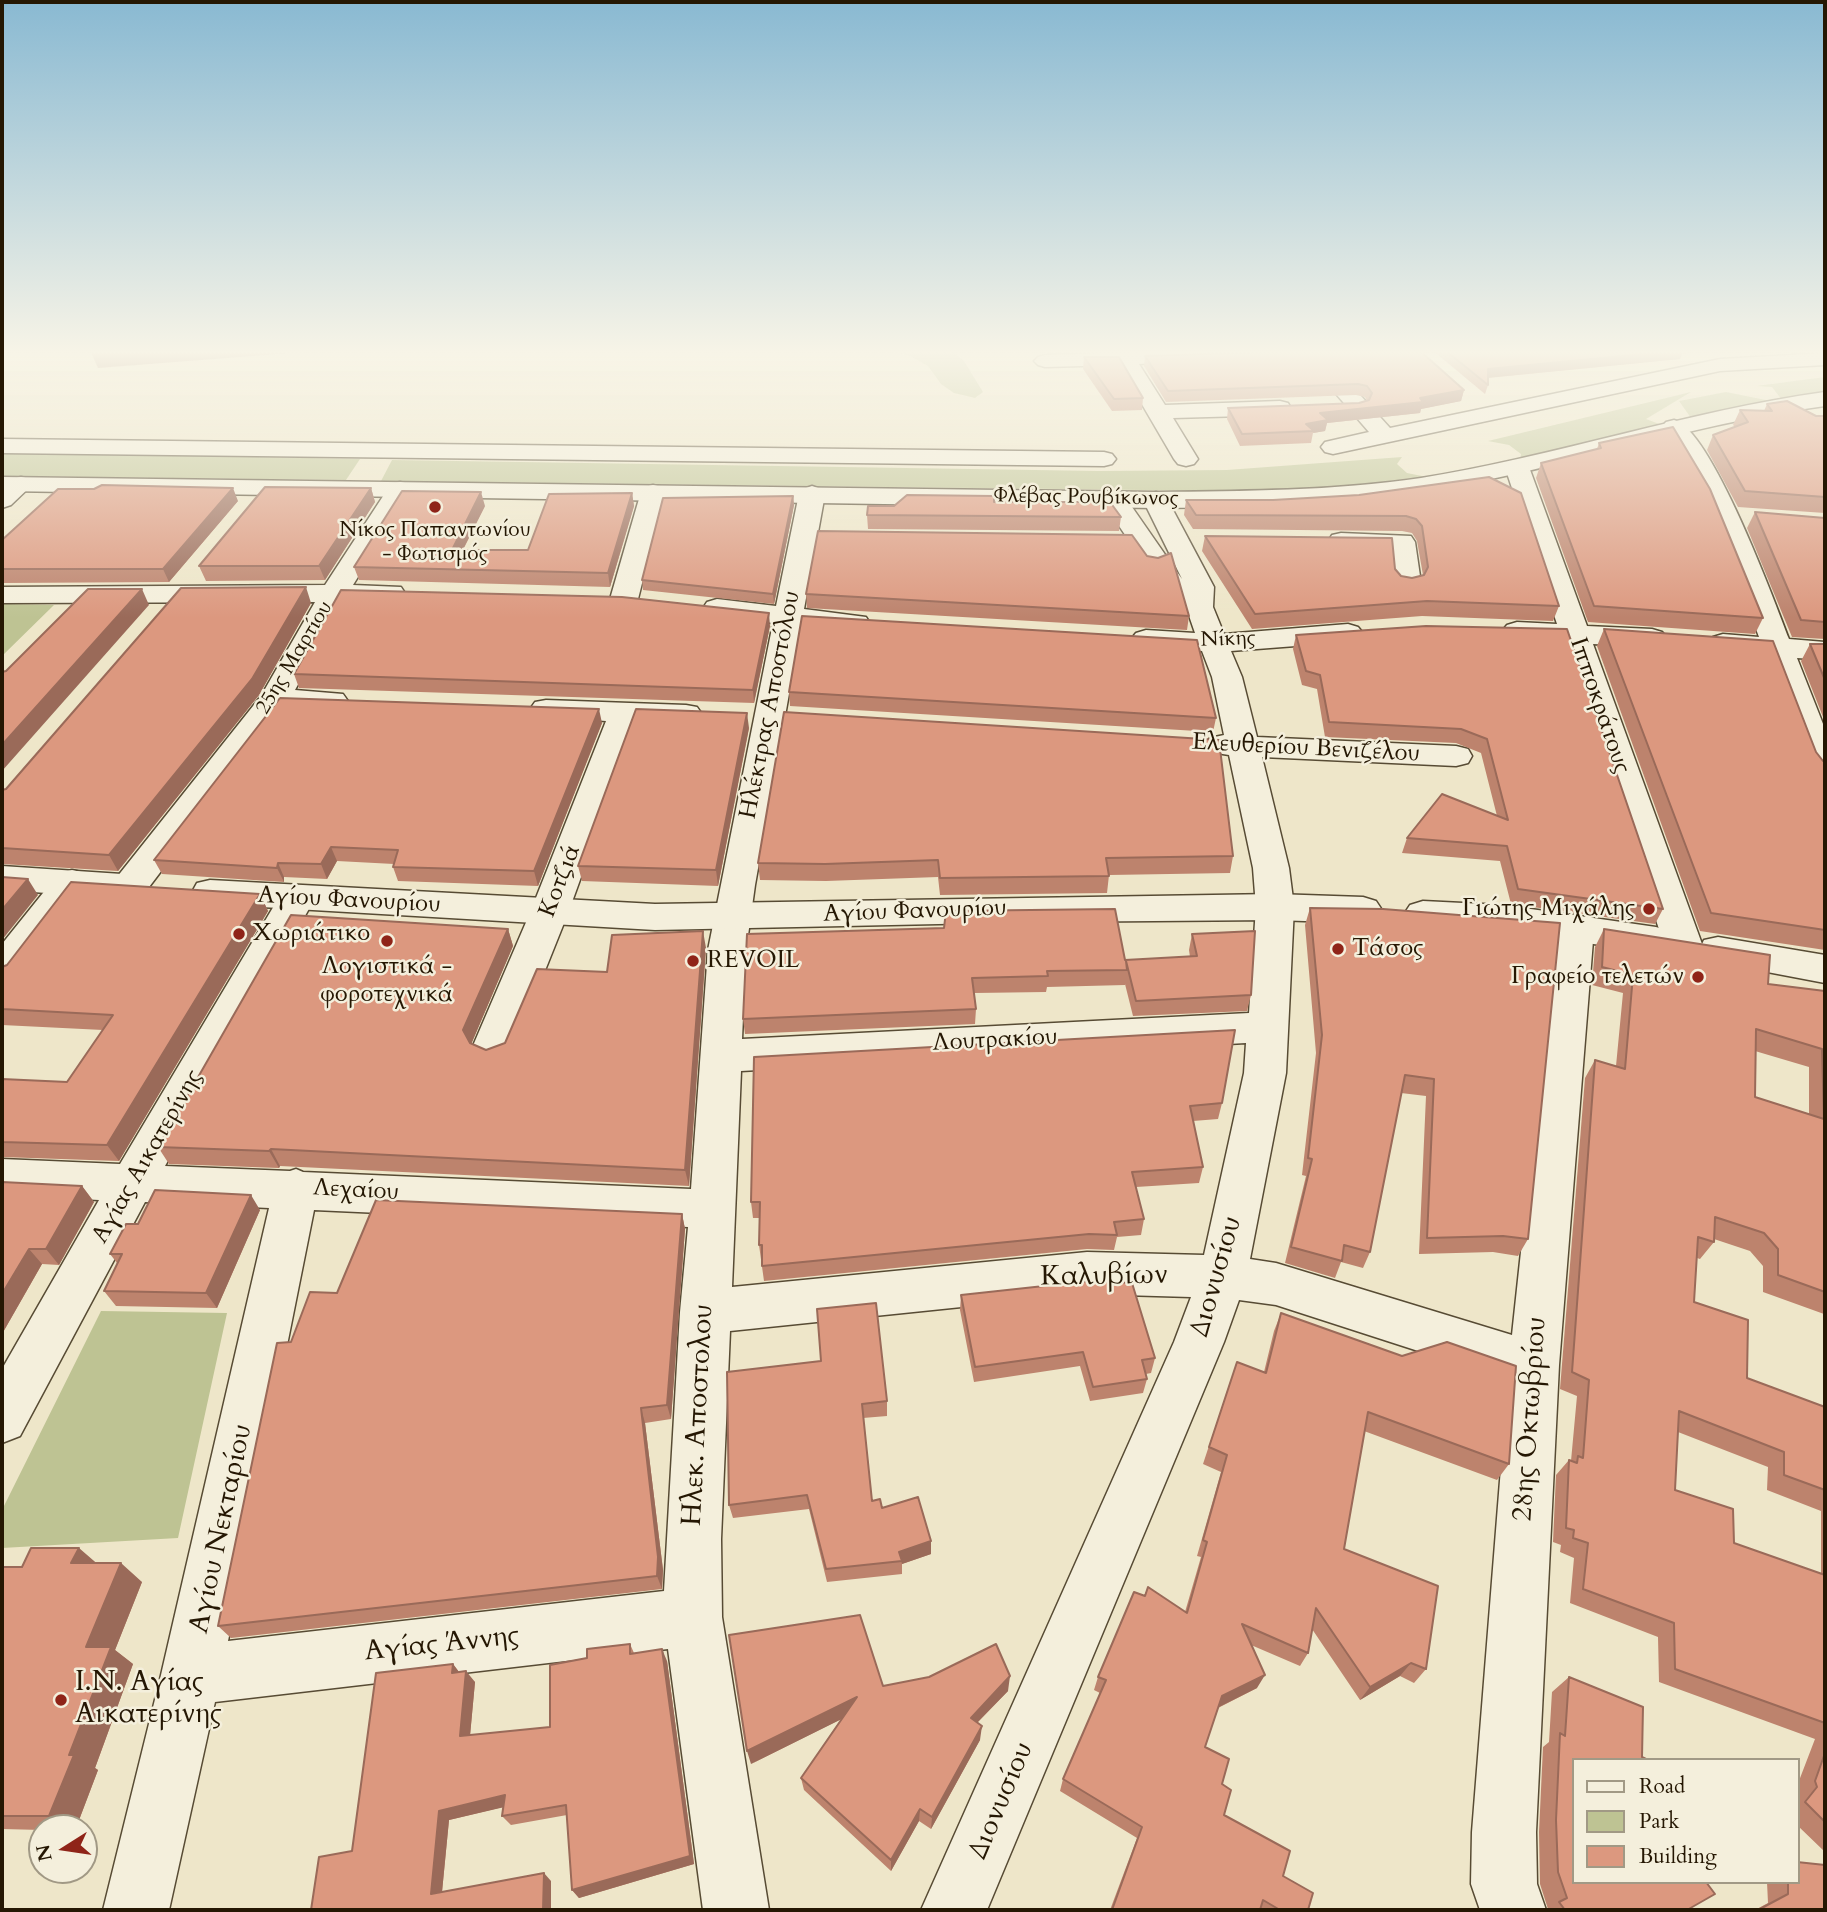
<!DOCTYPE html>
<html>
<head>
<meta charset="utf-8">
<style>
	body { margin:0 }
	#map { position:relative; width:1827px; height:1912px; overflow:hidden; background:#eee6c9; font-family:Cardo,serif }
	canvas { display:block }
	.frame { position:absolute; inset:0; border:4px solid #251703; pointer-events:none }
	.legend { position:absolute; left:1572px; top:1758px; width:228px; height:126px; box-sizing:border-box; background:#f4efdc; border:2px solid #a19985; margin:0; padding:9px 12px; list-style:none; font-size:21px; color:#251703 }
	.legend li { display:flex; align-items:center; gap:14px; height:35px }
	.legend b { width:35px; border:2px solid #a19985 }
	.north { position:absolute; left:28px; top:1814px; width:70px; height:70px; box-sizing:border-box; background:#f4efdc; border:2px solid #a19985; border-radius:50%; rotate:258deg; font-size:19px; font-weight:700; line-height:28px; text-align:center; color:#251703 }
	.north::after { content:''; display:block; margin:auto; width:24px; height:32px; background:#8f2418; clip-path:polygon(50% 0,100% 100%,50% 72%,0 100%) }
</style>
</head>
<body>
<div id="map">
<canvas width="1827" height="1912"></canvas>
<div class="frame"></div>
<ul class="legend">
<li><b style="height:9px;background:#f4efdc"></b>Road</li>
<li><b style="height:19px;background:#bec393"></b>Park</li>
<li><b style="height:19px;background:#dc987f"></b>Building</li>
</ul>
<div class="north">N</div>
</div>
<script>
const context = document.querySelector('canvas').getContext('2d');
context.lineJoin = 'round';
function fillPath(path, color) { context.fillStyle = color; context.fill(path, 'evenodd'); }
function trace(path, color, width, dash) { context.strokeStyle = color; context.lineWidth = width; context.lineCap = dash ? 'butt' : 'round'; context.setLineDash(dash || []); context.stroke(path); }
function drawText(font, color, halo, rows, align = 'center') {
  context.font = font + ' Cardo,serif'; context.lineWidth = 5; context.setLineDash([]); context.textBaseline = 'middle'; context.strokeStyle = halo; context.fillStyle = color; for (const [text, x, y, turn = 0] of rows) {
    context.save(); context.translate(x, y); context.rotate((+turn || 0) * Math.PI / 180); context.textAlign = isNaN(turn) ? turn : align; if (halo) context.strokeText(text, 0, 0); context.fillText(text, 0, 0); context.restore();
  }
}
fillPath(new Path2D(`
	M887 350H951L964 361 983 392 975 398 954 393 941 384 928 366 910 356Z
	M1825 377V394L1782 400 1772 387 1756 386Z
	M1691 392 1646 419 1662 425 1520 462 1521 454 1509 445 1488 441Z
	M1726 392 1776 402 1691 418 1679 401Z
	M2 452 360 459 346 480 2 476Z
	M1402 457 1397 464 1407 473 1427 477 1352 486 1226 491 381 481 392 460 1099 471 1227 470Z
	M2 604 54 605 2 656Z
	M101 1311 227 1313 178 1538 2 1548V1510Z`), '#bec393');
const minor = new Path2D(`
	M1200 350 1206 352 1210 356 1206 360 1139 364 1165 405 1280 401 1288 403 1291 408 1288 413 1280 415 1173 418 1198 459 1194 464 1186 466 1178 464 1174 459 1119 365 1045 367 1038 365 1034 361 1038 357 1045 355Z
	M1315 351 1322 353 1390 428 1720 359 1825 353V365L1720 371 1333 454 1325 452 1321 447 1325 442 1369 432 1304 357 1308 353Z
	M1674 420C1711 429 1774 600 1789 639L1825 642V660L1797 658 1825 729V779L1813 776 1808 769 1766 655 1713 649 1708 643 1713 637 1723 634 1759 637C1732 563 1708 493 1662 427L1666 422Z
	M2 439 1104 452 1112 454 1116 459 1112 464 1104 466 2 453Z
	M1517 460 1526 462 1529 467 1587 626 1652 629 1662 632 1667 638 1662 644 1652 647 1593 644 1702 944 1696 953 1683 957 1670 953 1664 944 1563 642 1507 637 1502 631 1507 625 1517 622 1557 624 1505 467 1508 462Z
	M21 477 30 479 33 484 11 505 2 508V487L12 479Z
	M400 482 409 484 412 489 353 585 401 587 405 593 401 599 343 602 295 690 343 694 348 701 343 708 332 710 284 709 143 895 130 898 117 895 112 886 117 877 261 696 315 602 2 603V587L325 585 391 484Z
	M653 485 662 487 665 492 638 599 634 605 624 607 614 605 610 599 641 492 644 487Z
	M812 486 821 489 825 494 804 609 866 617 870 623 866 629 856 632 801 626 755 885 746 950 742 1039 1249 1013 1256 907 1253 868 1229 755 1210 752 1205 745 1210 738 1224 735 1212 677 1202 651 1136 645 1131 639 1136 633 1146 630 1195 633 1185 604 1166 596 1101 499 1105 494 1114 491 1123 494 1182 579 1143 500 1147 495 1156 492 1165 495 1214 587 1213 607 1224 634 1348 624 1358 627 1363 633 1358 639 1348 642 1231 651 1242 677 1257 737 1456 746 1468 749 1472 756 1468 763 1456 766 1262 757 1289 868 1294 907 1286 1073 1250 1259 1276 1263 1512 1335 1556 928 1562 919 1575 915 1588 919 1594 928 1559 1365 1536 1832 1537 1884 1546 1910H1480L1471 1884 1472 1832 1508 1380 1276 1305 1239 1300 1224 1342 987 1910H921L1174 1342 1191 1297 1087 1294 730 1331 721 1539 722 1617 769 1910H703L668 1649 215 1702 169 1910H103L161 1675 269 1208 145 1202 20 1436 2 1443V1369L99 1200 2 1195V1159L120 1164 284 889 297 886 310 889 315 898 165 1166 290 1171 296 1169 303 1172 691 1189 708 950 773 623 707 614 703 608 707 602 717 599 776 606 799 494 803 489ZM1246 1043 1244 1073 1204 1255 1087 1252 732 1287 741 1071ZM314 1210 688 1227 680 1312 664 1591 228 1641Z
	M1341 533 1411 536 1415 542 1421 583 1417 589 1407 591 1397 589 1393 583 1390 550 1332 547 1328 541 1332 535Z
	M546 700 686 705 697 707 702 714 697 721 686 723 637 722 568 913 514 1048 508 1059 493 1064 478 1059 472 1048 530 913 606 721 535 716 530 709 535 702Z
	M72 870 85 873 90 882 16 980 2 984V944L59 873Z`);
const tertiary = new Path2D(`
	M1825 392V406C1688 424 1557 471 1421 492 1333 507 1244 507 1156 508L2 491V477L1156 492C1244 491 1333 491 1421 478 1557 456 1688 411 1825 392Z
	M2 866 122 874 135 877 140 886 135 895 122 898 2 890Z
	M210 880 655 904 1275 894 1363 897 1376 901 1382 910 1376 919 1363 923 1275 920 1033 922 655 930 210 904 197 901 192 892 197 883Z
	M1423 901 1503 905 1656 927 1669 931 1675 940 1669 949 1656 953 1503 931 1423 927 1410 923 1404 914 1410 905Z
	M1718 937 1825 955V983L1704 960 1699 950 1704 940Z`);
trace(minor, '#574b34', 3);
trace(tertiary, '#574b34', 3);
fillPath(minor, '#f4efdc');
fillPath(tertiary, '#f4efdc');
fillPath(new Path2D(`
	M1071 350H1149L1072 351Z
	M1432 350H1689L1687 354H1682L1680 359 1488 378V385L1485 394Z
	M1145 356 1464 390 1461 401 1421 409 1420 413 1327 423 1325 431 1313 433 1311 443 1240 446 1227 419 1228 408 1359 403 1367 401 1365 397 1356 395 1166 402 1144 366Z
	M1084 357 1143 398 1142 410 1112 411 1083 369Z
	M1767 404 1816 416H1825V513L1738 507 1707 450 1713 435 1735 427 1733 425 1740 410 1764 411Z
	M1599 443 1763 618 1755 634 1588 622 1536 478 1541 463 1597 449Z
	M1489 477 1559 606 1553 621 1422 616 1252 629 1202 551 1205 536 1395 569 1401 576 1412 578 1423 575 1417 541 1412 533 1402 531 1193 529 1184 515 1186 500H1273L1359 495Z
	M371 488 375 502 325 580 206 581 199 566Z
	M632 493 634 506 610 587 359 580 354 567 485 506 463 550H528Z
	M793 496 794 505 774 604 643 590 642 580Z
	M238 501 169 582 2 583V540Z
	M894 506 1121 517 1119 531 868 529 867 515Z
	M1755 512 1825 518V639L1792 637 1747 528Z
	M1147 556 1158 558 1189 616 1187 630 807 608 806 594Z
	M311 603 259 695 118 871 2 864V790L6 789Z
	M770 626 754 703 299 688 294 674Z
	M1426 626 1663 909 1655 924 1511 904 1500 861 1402 853 1407 838 1497 816 1481 753 1456 743 1325 737 1317 689 1302 685 1293 649 1296 635Z
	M1604 629 1816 752 1823 761H1825V950L1700 931 1597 646Z
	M1810 644H1825V722L1801 661Z
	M789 692 1216 718 1213 732 790 706Z
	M602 723 538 886 398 881 393 867 394 864 337 861 327 879 284 877V882L162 874 154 860Z
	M749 728 718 886 582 881 578 866Z
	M1233 856 1230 873 1109 875 1107 893 940 895 938 877 826 881 760 880 758 863Z
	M260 894 268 911 119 1161 2 1157V1079L67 1082 103 1030 2 1025V967Z
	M1310 908 1383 909 1528 1239 1518 1256 1493 1252 1419 1254 1426 1096 1401 1093 1370 1252 1363 1268 1341 1262 1335 1278 1285 1263 1306 1176 1302 1175 1316 1053 1305 925Z
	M508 929 513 946 471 1044 486 1050 505 1043 607 972 706 948 689 1186 280 1166 279 1168 169 1164 158 1147Z
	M1604 929 1768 984 1825 991V1355L1824 1314 1763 1292V1266L1750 1251 1714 1239V1242L1700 1259 1697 1258 1694 1302 1747 1378 1825 1407V1852L1797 1825V1786L1815 1739 1659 1682 1658 1637 1570 1603 1574 1558 1560 1552 1561 1545 1553 1542 1556 1475 1569 1460 1571 1461 1577 1396 1560 1389 1585 1078 1595 1060 1616 1066 1623 993 1592 985 1595 947ZM1755 1051 1809 1067V1115L1755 1097ZM1678 1432 1768 1467 1767 1490 1821 1511V1574L1734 1543 1675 1490Z
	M747 934 1125 960 1190 957 1189 950 1192 934 1251 995 1247 1011 1133 1016 1125 984V985L1047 987 1046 992 974 993 976 1009 975 1024 745 1034 743 1019Z
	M754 1057 1222 1103 1218 1119 1193 1121 1203 1167 1199 1183 1136 1187 1144 1219 1141 1235 1117 1237 1114 1250 1087 1249 764 1281 759 1245 760 1218H753L751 1202Z
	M2 1182 82 1186 94 1202 59 1265 42 1264 2 1334Z
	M260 1210 217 1308 116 1306 104 1291 117 1263 110 1254 138 1224Z
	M682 1214 685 1229 671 1419 645 1423 663 1570 662 1589 231 1638 218 1626 291 1342Z
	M961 1295 1155 1358 1151 1373 1146 1374 1147 1379 1143 1393 1090 1401 1080 1366 974 1382 960 1310Z
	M1281 1313 1509 1464 1497 1480 1364 1431 1344 1549 1426 1669 1414 1683 1400 1676 1360 1700 1312 1629 1308 1653 1300 1666 1251 1645 1257 1688 1218 1708 1205 1747 1222 1784 1224 1815 1283 1876 1308 1910H1110L1137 1838 1060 1791 1063 1779 1100 1693 1094 1690 1098 1677 1144 1596 1148 1587 1185 1612 1201 1557 1197 1556 1221 1472 1203 1464 1231 1379 1264 1372 1274 1331Z
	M727 1372 887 1401V1416L863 1418 872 1501 931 1541V1554L902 1564V1574L827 1582 809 1509 733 1518 729 1505Z
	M96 1563 142 1582 115 1650 133 1664 95 1768 98 1770 76 1828H42V1830L2 1829V1567Z
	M630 1644 634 1653 667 1661 694 1864 579 1898 572 1890 567 1815 511 1825 502 1816 503 1807 449 1820 442 1892 551 1881 311 1910 352 1851 453 1664 459 1672 475 1682 470 1735 550 1727 587 1658Z
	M1569 1677 1642 1757 1687 1910H1545L1548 1909 1540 1884 1539 1832 1543 1747 1549 1742 1552 1692Z
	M883 1686 1008 1691 977 1723 980 1740 931 1829 919 1821 891 1871 804 1790 801 1778 841 1719 751 1764Z
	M1767 1882H1797L1825 1910H1755L1768 1903Z`), '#bd836d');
fillPath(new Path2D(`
	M90 350H331L98 368Z
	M1684 350 1680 359 1485 378 1488 369Z
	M1464 390 1461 401 1421 409 1420 413 1327 423 1325 431 1313 433 1314 431 1306 424 1320 413 1420 398Z
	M233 488 238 501 169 582 163 569Z
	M371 488 375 502 325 580 319 566Z
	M481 492 485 506 456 563 452 550Z
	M632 493 634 506 610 587 608 573Z
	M793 496 794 505 774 604 773 594Z
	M306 587 311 603 259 695 118 871 109 855Z
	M142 589 149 605 2 771V745Z
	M769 613 770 626 754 703 753 690Z
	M599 709 602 723 538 886 534 871Z
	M747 713 749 728 718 886 716 870Z
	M331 847 337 861 327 879 321 864Z
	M278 863 284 877V882L277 868Z
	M28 879 38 895 2 940V910Z
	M260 894 268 911 119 1161 107 1145Z
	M508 929 513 946 470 1047 463 1030Z
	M703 931 706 948 689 1186 685 1170Z
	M271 1149 280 1166 279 1168 269 1151Z
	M82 1186 94 1202 59 1265 46 1249Z
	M251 1195 260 1210 217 1308 206 1293Z
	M682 1214 685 1229 671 1419 667 1405Z
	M29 1249 42 1264 2 1334V1294Z
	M641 1408 645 1423 663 1570 662 1589 657 1576Z
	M931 1541V1554L902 1564 899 1552Z
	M79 1548 101 1567 71 1563Z
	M121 1563 142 1582 115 1650 133 1664 95 1768 98 1770 76 1828H71L49 1816 69 1755 86 1647Z
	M662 1649 667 1661 694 1864 579 1898 572 1890Z
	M1411 1663 1400 1676 1360 1700 1370 1687Z
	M453 1664 462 1676 452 1673Z
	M466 1671 475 1682 469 1747 460 1736Z
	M1265 1675 1257 1688 1215 1709 1222 1696Z
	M1010 1676 1008 1691 969 1731 971 1718Z
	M857 1697 858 1711 751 1764 747 1751Z
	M982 1726 980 1740 931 1829 932 1817Z
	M505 1795 513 1805 449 1820 441 1902 431 1894 439 1811Z
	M920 1809 919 1821 891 1871V1860Z
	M544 1873 551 1881V1910H543Z`), '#9a6a59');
const building = new Path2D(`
	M1321 350H1419L1464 390 1420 398 1423 402 1320 413 1328 420 1306 424 1314 431 1242 434 1228 408 1359 403 1369 400 1372 393 1367 386 1358 384 1168 391 1145 356Z
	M1445 350H1684L1488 369V385Z
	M1084 357H1119L1143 398 1114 399Z
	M1787 401 1816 416H1825V497L1745 491 1713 435 1748 422 1740 410 1772 411 1767 404Z
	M1673 427 1710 489 1763 618 1594 606 1541 463 1601 448 1599 443Z
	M1489 477 1521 493 1559 606 1427 601 1255 614 1205 536 1392 538 1395 569 1401 576 1412 578 1424 575 1428 567 1422 526 1416 519 1406 516 1196 515 1186 500H1273L1359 495Z
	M102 485 233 488 163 569H2V540L58 489H94Z
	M265 487 371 488 319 566H199Z
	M402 491 481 492 452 550H528L549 494 632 493 608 573 354 567Z
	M907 495 994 496V502H1110L1121 517 867 515 868 506H894Z
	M793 496 773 594 642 580 663 498Z
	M1755 512 1825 518V622L1801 620Z
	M818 531 1132 535 1147 556 1158 558 1171 553 1189 616 806 594Z
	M306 587 252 679 109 855 2 848V790L6 789 181 588Z
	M88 589H142L2 745V672L6 671Z
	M341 590 622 597 769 613 753 690 294 674Z
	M802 616 1197 640 1216 718 789 692Z
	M1426 626 1567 629 1663 909 1518 889 1507 846 1407 838 1442 794 1508 820 1487 739 1461 729 1329 722 1320 675 1306 671 1296 635Z
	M1604 629 1773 641 1816 752 1823 761H1825V930L1711 913Z
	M1810 644H1825V680Z
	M280 698 599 709 534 871 393 867 398 850 331 847 321 864 278 863 277 868 154 860Z
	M636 709 747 713 716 870 578 866Z
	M784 712 1219 740 1233 856 1106 858 1109 876 940 878 938 860 825 864 758 863Z
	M2 877 28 879 2 910Z
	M71 882 260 894 107 1145 2 1142V1079L67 1082 113 1015 2 1009V967L7 965Z
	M1310 908 1383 909 1560 923 1528 1239 1503 1236 1427 1238 1434 1079 1405 1075 1370 1252 1344 1245 1342 1261 1291 1247 1312 1159 1308 1158 1322 1035Z
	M1115 909 1125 960 1197 956 1192 934 1255 931 1251 995 1136 1001 1126 961 1127 970 1047 971 1048 976 972 978 976 1009 743 1019 747 934 944 928 946 911Z
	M291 915 508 929 463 1030 470 1043 486 1050 505 1043 537 969 607 972 612 935 703 931 685 1170 271 1149 269 1151 158 1147Z
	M1604 929 1770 955 1768 984 1825 991V1292L1778 1275V1249L1764 1233 1715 1217 1714 1242 1698 1237 1694 1302 1748 1320 1747 1378 1825 1407V1490L1784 1475V1452L1679 1411 1675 1490 1733 1509 1734 1543 1825 1575V1723L1675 1669 1674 1623 1583 1589 1588 1543 1573 1538 1574 1530 1566 1528 1569 1460 1577 1463 1578 1456 1583 1458 1589 1380 1572 1372 1595 1060 1625 1069 1633 975 1602 967ZM1756 1029 1822 1049 1824 1119 1755 1097Z
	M1235 1030 1222 1103 1190 1106 1203 1167 1132 1172 1144 1219 1114 1222 1117 1235 1089 1234 762 1266V1245H759L760 1202H751L754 1057Z
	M2 1182 82 1186 46 1249H29L2 1294Z
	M155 1190 251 1195 206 1293 104 1291 122 1254H110L126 1224H138Z
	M376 1200 682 1214 667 1405 641 1408 658 1557 657 1576 218 1626 277 1343 291 1342 310 1292 337 1293Z
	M1090 1281 1132 1283 1155 1358 1142 1360 1147 1379 1093 1387 1083 1352 975 1367 961 1295Z
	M876 1303 887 1401 862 1404 872 1501 880 1499 882 1508 918 1497 931 1541 899 1552 902 1561 826 1569 807 1495 729 1505 727 1372 821 1361 817 1309Z
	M1281 1313 1402 1356 1447 1342 1516 1366 1509 1464 1368 1412 1344 1549 1438 1586 1426 1669 1411 1663 1370 1687 1316 1608 1308 1653 1242 1624 1265 1675 1222 1696 1205 1747 1229 1759 1222 1784 1231 1790 1224 1815 1290 1851 1283 1876 1313 1893 1308 1910H1280L1263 1900 1260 1910H1112L1142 1827 1063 1779 1106 1680 1098 1677 1134 1592 1145 1596 1148 1587 1187 1613 1207 1542 1203 1540 1227 1455 1209 1447 1237 1362 1266 1373Z
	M31 1548H79L71 1563H121L86 1647H111L69 1755H74L49 1816H2V1567H22Z
	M860 1615 883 1686 929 1677 996 1644 1010 1676 971 1718 982 1726 932 1817 920 1809 891 1860 801 1778 857 1697 747 1751 729 1635Z
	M630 1644V1654L662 1649 690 1856 572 1890 566 1805 502 1816 505 1795 439 1811 431 1894 544 1873 543 1910H311L319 1857 352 1851 376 1673 453 1664 452 1673 466 1671 460 1736 550 1727V1665L587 1658V1649Z
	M1569 1677 1643 1707 1642 1757 1648 1760H1573V1882H1706L1715 1894 1687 1910H1565L1559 1902 1567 1898 1558 1872 1556 1820 1560 1733 1565 1736Z
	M1825 1753V1822L1805 1802 1817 1787 1815 1781Z
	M1797 1862 1825 1865V1910H1758L1788 1894V1882H1797Z`);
fillPath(building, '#dc987f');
trace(building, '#9a6a59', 2);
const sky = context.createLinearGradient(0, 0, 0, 618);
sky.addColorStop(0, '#89b9d2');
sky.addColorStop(0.57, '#f7f4e7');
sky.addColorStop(1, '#f7f4e700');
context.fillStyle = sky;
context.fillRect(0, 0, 1827, 618);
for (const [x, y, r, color] of [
	[435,507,7,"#8f2418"],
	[1649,909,7,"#8f2418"],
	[239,934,7,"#8f2418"],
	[387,941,7,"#8f2418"],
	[1338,949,7,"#8f2418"],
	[693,961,7,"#8f2418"],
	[1698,977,7,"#8f2418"],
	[61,1700,7,"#8f2418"]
]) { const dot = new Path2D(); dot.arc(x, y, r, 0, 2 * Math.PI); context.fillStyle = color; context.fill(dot); trace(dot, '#f4efdc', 2.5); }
drawText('21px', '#251703', '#f4efdc', [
	["Φλέβας Ρουβίκωνος",1086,498,1],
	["Νίκης",1228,640,-2],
	["25ης Μαρτίου",295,658,-59]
]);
drawText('21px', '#251703', '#f4efdc', [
	["Νίκος Παπαντωνίου",435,531],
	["- Φωτισμός",435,555]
]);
drawText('24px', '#251703', '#f4efdc', [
	["Ηλέκτρας Αποστόλου",771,705,-79],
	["Ιπποκράτους",1599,706,71],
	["Ελευθερίου Βενιζέλου",1306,749,3],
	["Κοτζιά",561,881,-69],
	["Αγίου Φανουρίου",349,901,3],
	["Αγίου Φανουρίου",915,912,-2],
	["Λουτρακίου",995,1041,-3],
	["Αγίας Αικατερίνης",148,1157,-60],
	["Λεχαίου",356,1191,3]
]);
drawText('24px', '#251703', '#f4efdc', [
	["Γιώτης Μιχάλης",1635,909,"right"],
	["Χωριάτικο",253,934],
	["Τάσος",1352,949],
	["REVOIL",707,961],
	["Λογιστικά -",387,967,"center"],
	["φοροτεχνικά",387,995,"center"],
	["Γραφείο τελετών",1684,977,"right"]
], 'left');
drawText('28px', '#251703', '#f4efdc', [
	["Καλυβίων",1104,1277,-1],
	["Διονυσίου",1217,1277,-74],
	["Ηλεκ. Αποστολου",699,1415,-87],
	["28ης Οκτωβρίου",1531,1419,-86],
	["Αγίου Νεκταρίου",222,1529,-78],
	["Αγίας Άννης",442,1645,-6],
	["Διονυσίου",1002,1801,-67]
]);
drawText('28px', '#251703', '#f4efdc', [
	["Ι.Ν. Αγίας",75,1684],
	["Αικατερίνης",75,1716]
], 'left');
</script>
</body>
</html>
